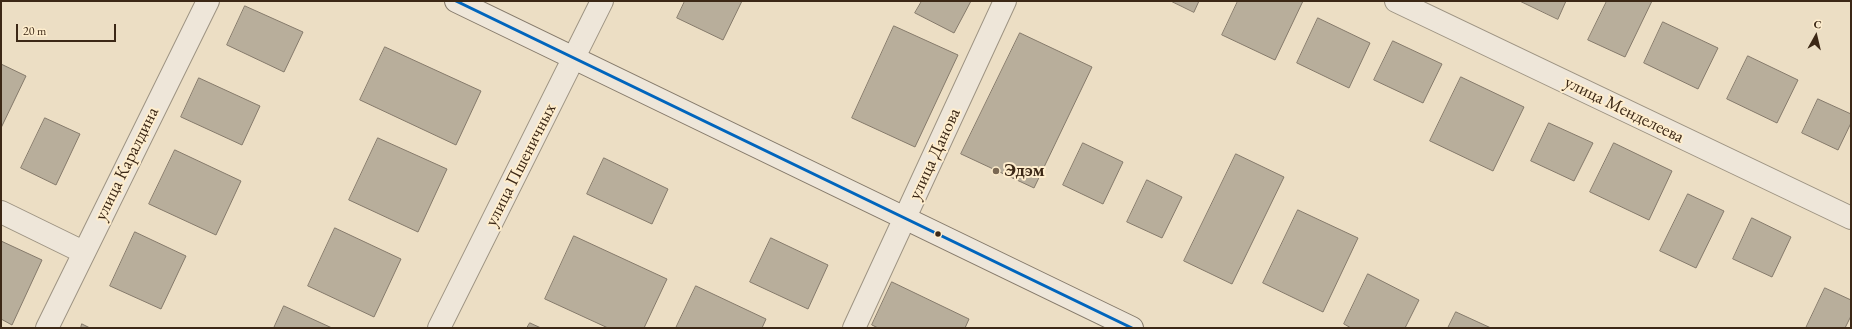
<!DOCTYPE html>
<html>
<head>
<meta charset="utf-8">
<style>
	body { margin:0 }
	#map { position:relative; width:1852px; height:329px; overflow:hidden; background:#ecdec4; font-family:"EB Garamond",serif }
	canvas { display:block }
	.frame { position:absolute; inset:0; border:2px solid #3c2816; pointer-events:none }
	.north { position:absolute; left:1796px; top:16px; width:40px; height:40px; -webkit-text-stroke:3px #feedcd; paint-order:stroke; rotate:8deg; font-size:11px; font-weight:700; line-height:16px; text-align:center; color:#3c2816 }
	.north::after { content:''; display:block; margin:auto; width:14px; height:18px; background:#3c2816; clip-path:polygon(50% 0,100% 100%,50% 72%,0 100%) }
	.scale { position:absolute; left:16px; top:24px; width:100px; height:18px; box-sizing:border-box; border:2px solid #3c2816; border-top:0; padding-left:5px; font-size:12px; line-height:14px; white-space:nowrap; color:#3c2816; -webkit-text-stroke:3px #feedcd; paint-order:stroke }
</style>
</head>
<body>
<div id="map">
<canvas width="1852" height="329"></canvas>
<div class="frame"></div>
<div class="north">С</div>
<div class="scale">20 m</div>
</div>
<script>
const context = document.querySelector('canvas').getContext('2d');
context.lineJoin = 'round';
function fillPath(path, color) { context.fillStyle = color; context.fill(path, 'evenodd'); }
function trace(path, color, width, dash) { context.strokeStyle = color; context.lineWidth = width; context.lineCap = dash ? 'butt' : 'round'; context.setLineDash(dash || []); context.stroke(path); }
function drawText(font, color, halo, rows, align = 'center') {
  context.font = font + ' "EB Garamond",serif'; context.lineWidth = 4; context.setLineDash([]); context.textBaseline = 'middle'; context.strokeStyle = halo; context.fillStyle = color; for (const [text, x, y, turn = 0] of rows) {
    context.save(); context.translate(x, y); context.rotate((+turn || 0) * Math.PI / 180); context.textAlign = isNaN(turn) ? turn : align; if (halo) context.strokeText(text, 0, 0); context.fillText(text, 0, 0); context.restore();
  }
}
const building = new Path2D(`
	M685 1H742L723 40 677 18Z
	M922 1H971L954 33 915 13Z
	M1171 1H1199L1194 12Z
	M1238 1H1303L1275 60 1222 35Z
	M1520 1H1566L1558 19Z
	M1607 1H1652L1625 57 1588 40Z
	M245 6 303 32 284 72 227 45Z
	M1318 18 1370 43 1349 88 1297 63Z
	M1663 22 1718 48 1698 89 1644 63Z
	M894 26 958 55 915 147 852 118Z
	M1020 33 1092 67 1034 188 961 154Z
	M1393 41 1442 64 1423 103 1374 80Z
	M385 47 481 91 456 145 360 100Z
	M1748 56 1798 80 1777 123 1727 99Z
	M1 64 26 76 1 128Z
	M1461 77 1524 107 1493 171 1430 141Z
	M199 78 260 106 242 145 181 117Z
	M1818 99 1851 114V123L1838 150 1802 133Z
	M45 118 80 134 56 185 21 168Z
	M1549 123 1593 143 1574 181 1531 161Z
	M378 138 447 169 418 232 349 200Z
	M1083 143 1123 162 1103 204 1063 185Z
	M1614 143 1672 171 1649 220 1590 192Z
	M175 150 241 181 216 235 149 204Z
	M1236 154 1284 177 1232 284 1184 261Z
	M604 158 668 189 652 224 587 194Z
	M1147 180 1182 197 1162 238 1127 222Z
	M1688 194 1724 211 1696 268 1660 251Z
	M1298 210 1358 238 1323 312 1263 283Z
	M1752 218 1791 237 1772 277 1733 259Z
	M335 228 401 259 374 317 308 286Z
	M135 232 186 256 161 309 110 286Z
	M574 236 667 279 644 328H608L545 299Z
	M771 238 828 265 808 309 750 282Z
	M1 241 42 260 12 325 1 319Z
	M1368 274 1419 300 1405 328H1351L1344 324Z
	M892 282 969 319 965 328H878L872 325Z
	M696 286 766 319 762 328H676Z
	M1825 288 1851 300V316L1845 328H1806Z
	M284 306 332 328H274Z
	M1456 312 1491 328H1448Z
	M530 323 541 328H527Z
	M82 324 90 328H81Z`);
fillPath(building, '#b8ae9b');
trace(building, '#857a6b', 1);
const street = new Path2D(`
	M1396 1 1851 218
	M1 212 83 252
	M47 328 208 1
	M439 328 602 1
	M854 328 1005 1`);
const secondary = new Path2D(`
	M456 1 1132 328`);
trace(street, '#9d9382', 24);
trace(secondary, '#857a6b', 24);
trace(street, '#eee6d9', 22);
trace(secondary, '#eee6d9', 22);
trace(new Path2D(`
	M456 1 1132 328`), '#0065bd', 3);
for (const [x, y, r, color] of [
	[996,171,4,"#7a6853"],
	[938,234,3.5,"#3c2816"]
]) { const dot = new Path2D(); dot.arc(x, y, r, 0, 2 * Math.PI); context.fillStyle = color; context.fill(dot); trace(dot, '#feedcd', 1.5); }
drawText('18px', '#3c2816', '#feedcd', [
	["улица Менделеева",1624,110,26],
	["улица Данова",935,154,-65],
	["улица Каралдина",127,164,-64],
	["улица Пшеничных",521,165,-63]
]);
drawText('bold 18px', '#3c2816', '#feedcd', [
	["Эдэм",1004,171]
], 'left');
</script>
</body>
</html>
